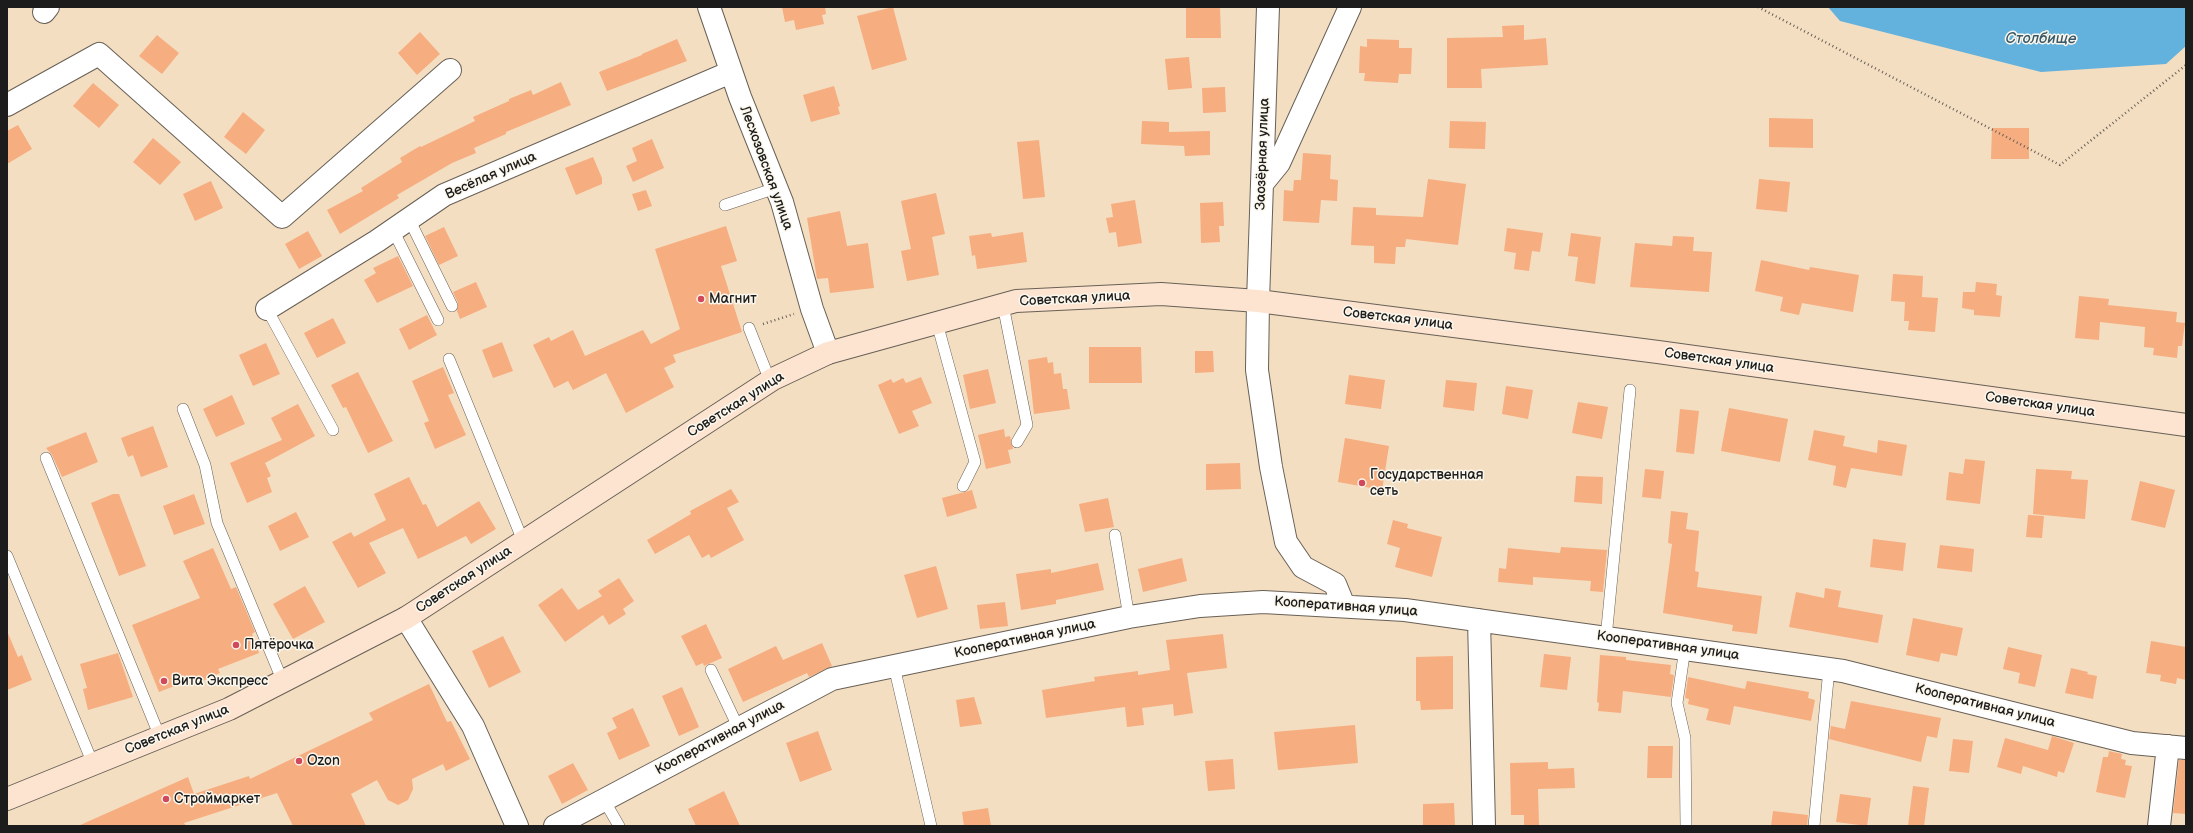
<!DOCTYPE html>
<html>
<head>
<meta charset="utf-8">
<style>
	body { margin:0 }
	#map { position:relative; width:2193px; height:833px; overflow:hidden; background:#f4dec1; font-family:"Balsamiq Sans",sans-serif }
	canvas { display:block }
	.frame { position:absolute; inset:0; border:8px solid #1c1c1c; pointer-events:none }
</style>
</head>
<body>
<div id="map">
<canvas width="2193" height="833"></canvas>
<div class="frame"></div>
</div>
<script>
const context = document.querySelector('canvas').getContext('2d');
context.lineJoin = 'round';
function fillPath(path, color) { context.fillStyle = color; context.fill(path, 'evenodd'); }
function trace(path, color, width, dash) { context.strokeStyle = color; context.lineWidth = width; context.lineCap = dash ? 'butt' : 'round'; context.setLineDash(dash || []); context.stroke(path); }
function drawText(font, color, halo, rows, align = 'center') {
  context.font = font + ' "Balsamiq Sans",sans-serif'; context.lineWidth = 3; context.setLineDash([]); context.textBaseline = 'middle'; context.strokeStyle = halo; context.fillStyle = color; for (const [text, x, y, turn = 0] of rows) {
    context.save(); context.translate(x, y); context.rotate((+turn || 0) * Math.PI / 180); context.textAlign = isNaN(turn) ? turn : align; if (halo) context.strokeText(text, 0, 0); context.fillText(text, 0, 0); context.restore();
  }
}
fillPath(new Path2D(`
	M1828 7H2186V46L2166 64 2041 72 1840 21Z`), '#63b1dd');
fillPath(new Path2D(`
	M782 7H825L826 14 822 15 824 24 796 30 794 20 785 22Z
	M893 7 907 60 872 70 857 16Z
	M1186 7H1220L1221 38H1186Z
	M1524 25V40L1546 38 1548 65 1481 69 1482 88H1447V38L1503 37 1502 26Z
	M420 32 440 54 417 75 398 53Z
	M157 35 179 53 162 74 139 56Z
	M677 39 687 61 607 91 599 72 642 55V54Z
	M1367 39 1399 40V48H1412L1411 74H1399L1398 83 1364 81 1365 73H1359L1360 46 1367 47Z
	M1189 57 1192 88 1168 90 1165 59Z
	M561 82 571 105 506 132V134L474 148 476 153 452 163 397 195 399 198 340 234 327 210 363 191 361 188 402 162 400 158 420 146 421 147 475 121 473 117 509 101V99L531 90 533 95Z
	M93 83 119 105 99 128 73 106Z
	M834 86 840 106 838 107 840 114 811 122 803 95Z
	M1225 87 1226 112 1203 113 1202 88Z
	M243 112 265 130 246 154 224 137Z
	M1769 118 1813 119V148L1769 147Z
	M1142 121 1169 122V132L1210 131V155L1185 156 1184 146 1141 144Z
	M1450 121 1486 122 1485 149 1449 148Z
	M18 125 32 149 7 164V131Z
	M1992 128H2029V159H1991Z
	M153 138 181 162 160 185 133 162Z
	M652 139 664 168 633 182 626 166 637 161 632 148Z
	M1039 140 1045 197 1023 199 1017 142Z
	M1303 153 1331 155 1330 179 1338 180 1337 201 1321 200 1319 223 1283 221 1284 190 1293 191 1294 180H1301Z
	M593 157 602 178V184L576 195 565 168Z
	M1428 179 1466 184 1458 245 1406 239 1405 247H1396L1395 264 1374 263V246L1351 245 1353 207 1376 208V215L1423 217Z
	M1759 179 1790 182 1787 212 1756 209Z
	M211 181 223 208 195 221 183 194Z
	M646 190 652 206 638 211 632 194Z
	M936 193 945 234 932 237 939 275 907 281 901 251 911 249 901 201Z
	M1135 200 1142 243 1118 247 1116 232 1109 233 1106 218 1113 217 1111 204Z
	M1223 202 1224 226H1219L1220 242 1201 243 1200 203Z
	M840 211 847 246 868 243 874 288 830 293 828 278 817 279 807 218Z
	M726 226 737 261 721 266 742 332 673 355 676 362 664 368 674 387 626 413 606 373 573 390 568 381 554 388 533 345 549 337 551 341 573 330 585 356 643 330 651 344 680 329 655 249Z
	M444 227 458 256 439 265 425 236Z
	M1507 228 1543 233 1540 252 1532 251 1529 271 1514 269 1516 253 1504 251Z
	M308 231 322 256 299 269 285 244Z
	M1023 232 1027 262 977 269 975 255 972 256 969 236 991 233 992 237Z
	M1571 233 1601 237 1595 284 1575 281 1578 257 1568 256Z
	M1673 236 1694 237 1693 251 1712 252 1709 292 1630 287 1635 243 1672 246Z
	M398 256 413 286 377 303 364 280 376 273 373 268Z
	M1761 260 1809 270 1810 267 1859 275 1853 312 1802 303 1799 315 1780 311 1783 297 1755 291Z
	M1893 274 1923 276 1922 297 1938 298 1935 332 1908 330 1909 321H1904L1905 302 1891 301Z
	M476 282 487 307 460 319 457 311 458 303 453 292Z
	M1976 282 1997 284 1996 295 2002 296 2000 317 1974 315V310L1962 308 1963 292H1975Z
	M2079 296 2109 299 2108 305 2177 312 2176 322 2185 323 2182 346H2178L2177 358 2153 355 2154 348 2144 347 2145 327 2100 322 2099 340 2075 338Z
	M427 315 437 335 409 350 399 329Z
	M333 318 346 343 317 358 304 333Z
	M502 342 513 371 493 378 482 350Z
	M266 343 280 374 253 386 239 355Z
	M1089 347H1141L1142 383H1089Z
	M1195 351H1213L1214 372 1195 373Z
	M1047 357 1048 363 1053 362 1054 374 1061 373 1063 389H1067L1070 409 1034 414 1028 360Z
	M443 367 454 393 448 395 466 435 435 449 424 423 429 421 412 381Z
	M988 369 996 403 970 409 963 375Z
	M358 372 393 441 368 453 346 407 343 408 331 385Z
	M1349 375 1385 380 1381 409 1345 404Z
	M921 377 932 403 912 411 919 426 899 434 878 385 891 379 893 383 903 378 906 383Z
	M1446 380 1477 383 1474 411 1443 407Z
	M1506 386 1533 390 1528 419 1502 414Z
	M232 395 245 424 216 437 203 409Z
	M1578 402 1608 407 1602 439 1572 433Z
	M298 404 315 436 265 463 271 476 267 478 272 492 247 503 230 463 282 440 271 418Z
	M1729 408 1788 419 1780 462 1721 451Z
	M1680 409 1699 411 1694 454 1676 452Z
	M153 426 168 467 141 477 133 455 128 457 121 438Z
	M1004 429 1005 437 1010 436 1013 449 1008 450 1011 463 986 469 978 435Z
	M1814 430 1845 436 1843 446 1877 453 1878 440 1907 445 1902 476 1851 468 1846 488 1833 485 1836 466 1808 460Z
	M86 432 98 462 62 477 52 455 46 448Z
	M1345 438 1389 446 1382 490 1338 482Z
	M1965 459 1985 461 1980 504 1946 500 1949 472 1963 474Z
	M1240 463 1241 489 1206 490V464Z
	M1645 469 1664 471 1661 499 1642 497Z
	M2036 469 2072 471 2071 479 2088 480 2085 519 2033 514Z
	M1576 476 1603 477 1602 504 1574 502Z
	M409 477 423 505 426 504 437 527 479 501 496 529 471 544 466 536 418 559 403 528 369 543 386 573 358 588 332 542 351 532 354 537 386 520 374 494Z
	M2140 481 2175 490 2165 528 2131 520Z
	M731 489 739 502 727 508 744 540 711 558 709 554 702 558 689 535 655 554 647 540 691 514 690 511Z
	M972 490 977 508 947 517 942 498Z
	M113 494H119L146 566 119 576 91 503Z
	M194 494 205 524 174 535 163 506Z
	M1108 498 1114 527 1085 532 1079 504Z
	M1671 511 1688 513 1686 529 1699 531 1695 571 1699 572 1697 587 1762 596 1757 634 1732 631 1733 625 1663 613 1672 544 1668 543Z
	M296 512 309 537 280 551 268 526Z
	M2028 515 2044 516 2042 538 2026 537Z
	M1393 520 1408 524 1407 528 1442 537 1432 577 1395 567 1400 548 1387 544Z
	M1873 539 1906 543 1903 571 1870 567Z
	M1940 545 1974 549 1972 572 1937 568Z
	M1561 547 1607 550 1603 592 1590 591 1591 581 1533 577V585L1498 582 1499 568 1506 569 1508 548 1560 553Z
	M213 548 231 589 236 587 255 632 252 634 259 653 218 669 220 673 202 681 200 676 159 692 132 625 200 598 183 561Z
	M1182 558 1187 581 1143 592 1138 569Z
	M1098 563 1104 590 1056 600V604L1021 610 1016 574 1051 569V573Z
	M936 566 948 609 917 618 904 575Z
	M619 578 634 601 623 609 626 614 609 625 603 615 565 642 538 605 562 588 578 610 602 596 598 591Z
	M305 586 325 622 293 639 273 604Z
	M1825 588 1841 591 1838 607 1883 615 1878 643 1789 627 1796 592 1824 598Z
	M1005 602 1008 626 980 629 977 605Z
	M1913 618 1963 628 1957 656 1941 653 1939 662 1906 655Z
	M706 624 722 658 704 666 703 663 696 666 681 636Z
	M7 631 18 657 22 655 32 680 7 690Z
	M1223 634 1227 668 1187 673 1193 713 1174 716 1173 704 1142 708 1144 725 1127 727 1125 707 1046 718 1042 690 1095 681 1094 677 1138 671V675L1170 670 1166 640Z
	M503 636 521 672 489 688 472 651Z
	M2151 641 2186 647V680L2177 678 2176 684 2160 681 2161 675 2146 673Z
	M822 643 832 666 809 677 807 673 743 702 728 669 776 646 783 660Z
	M2008 647 2042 655 2035 687 2018 683 2020 673 2003 669Z
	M118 653 133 697 88 710 83 689 87 688 80 664Z
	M1544 654 1571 657 1567 690 1540 687Z
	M1600 655 1626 657V660L1671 665 1670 674 1674 675 1671 697 1623 691 1621 713 1598 711 1599 703 1597 702Z
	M1453 656V709L1421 710 1420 701H1416V657Z
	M2071 668 2088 672 2087 674 2097 676 2093 699 2065 693Z
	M1688 677 1745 689 1747 681 1809 692 1808 698 1815 700 1811 721 1734 706 1730 725 1706 720 1709 709 1688 704 1689 699 1685 698Z
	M429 684 447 722 451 721 470 759 446 771 443 764 412 779 413 789 408 800 398 805 388 800 377 780 351 794 366 826H293L277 793 184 823 186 826H78L188 777 194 794 249 776 250 779 373 720 369 713Z
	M682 687 699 727 679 736 662 696Z
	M974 697 982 724 960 727 956 700Z
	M1851 701 1941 718 1937 738 1927 736 1921 762 1829 739 1831 726 1845 729Z
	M633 708 650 746 619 760 607 733 617 728 612 718Z
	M1355 725 1358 763 1278 770 1274 732Z
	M818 731 832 770 800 782 786 743Z
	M2052 736 2074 743 2064 773 2058 771 2057 777 2023 766 2021 774 1997 767 2005 738 2048 750Z
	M1953 739 1973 741 1969 773 1949 771Z
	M1648 746H1673L1672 778H1647Z
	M2109 751 2122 754 2121 759 2126 760 2125 765 2132 766 2125 798 2096 792 2103 757H2108Z
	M1233 759 1235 789 1208 791 1205 761Z
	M2179 760H2186V814L2173 813Z
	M1548 762V769L1574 768 1575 788 1538 789 1539 826H1524V815H1511L1510 763Z
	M573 763 588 790 562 804 548 776Z
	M1913 786 1929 788 1924 826H1908Z
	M724 791 740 826H696L688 809Z
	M1840 794 1871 798 1867 826 1836 822Z
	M1454 803 1455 826H1423V804Z
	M988 808 991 826H964L962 812Z
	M1773 811 1808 815 1807 826H1771Z`), '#f6ad80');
const lane = new Path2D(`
	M725 205 776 188
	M409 219 452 306
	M393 230 438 320
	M1003 305 1027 425 1017 442
	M267 309 333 430
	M937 323 975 462 963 486
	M749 328 770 381
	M449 359 523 541
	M183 409 205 465 217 523 283 682
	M46 458 160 737
	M1115 535 1129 617
	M7 556 93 764
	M1606 638 1630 390
	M1685 648 1677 703 1685 738 1686 826
	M894 666 931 826
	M711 670 739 729
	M604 800 619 826
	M1814 826 1829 669`);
const street = new Path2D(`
	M709 7 740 97 782 202 812 309 828 353
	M1268 7 1258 301 1257 370 1271 467 1286 542 1303 567 1335 584 1344 606
	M44 12 48 7
	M7 105 99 54 282 217 450 70
	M1262 184 1279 163 1350 7
	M267 309 377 241 444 195 731 72
	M406 618 473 726 517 826
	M1479 620 1484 826
	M555 826 832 679 1129 617 1200 606 1263 602 1405 610 1843 671 2132 743 2186 748
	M2159 826 2168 746`);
const secondary = new Path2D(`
	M7 799 229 709 406 618 773 379 828 353 1016 301 1161 294 1258 301 1658 352 2186 425`);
trace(lane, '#686056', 12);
trace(street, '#686056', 24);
trace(secondary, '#686056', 24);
trace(new Path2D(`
	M1758 7 2060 165 2186 65
	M763 324 794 314`), '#686056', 2.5, [1, 3]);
trace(lane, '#fff', 11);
trace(street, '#fff', 22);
trace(secondary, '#fde4d1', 22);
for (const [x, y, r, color] of [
	[701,299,4,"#d1495b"],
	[1362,483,4,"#d1495b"],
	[236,645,4,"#d1495b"],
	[164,681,4,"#d1495b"],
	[299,761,4,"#d1495b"],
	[166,799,4,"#d1495b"]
]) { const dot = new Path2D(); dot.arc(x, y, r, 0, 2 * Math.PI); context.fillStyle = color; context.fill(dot); trace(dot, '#fbf7ec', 1.5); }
drawText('14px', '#1c1c1c', '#fbf7ec', [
	["Заозёрная улица",1263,154,-88],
	["Лесхозовская улица",766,168,70],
	["Весёлая улица",491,176,-24],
	["Советская улица",1075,299,-3],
	["Советская улица",1398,319,7],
	["Советская улица",1719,361,8],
	["Советская улица",736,405,-32],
	["Советская улица",2040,405,8],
	["Советская улица",464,580,-33],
	["Кооперативная улица",1346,607,4],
	["Кооперативная улица",1025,639,-12],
	["Кооперативная улица",1668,646,8],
	["Кооперативная улица",1985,706,14],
	["Советская улица",177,730,-22],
	["Кооперативная улица",720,738,-28]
]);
drawText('14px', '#1c1c1c', '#fbf7ec', [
	["Магнит",709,299],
	["Государственная",1370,475],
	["сеть",1370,491],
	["Пятёрочка",244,645],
	["Вита Экспресс",172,681],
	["Ozon",307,761],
	["Строймаркет",174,799]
], 'left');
drawText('italic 15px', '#385869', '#fbf7ec', [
	["Столбище",2041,39]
]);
</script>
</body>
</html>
